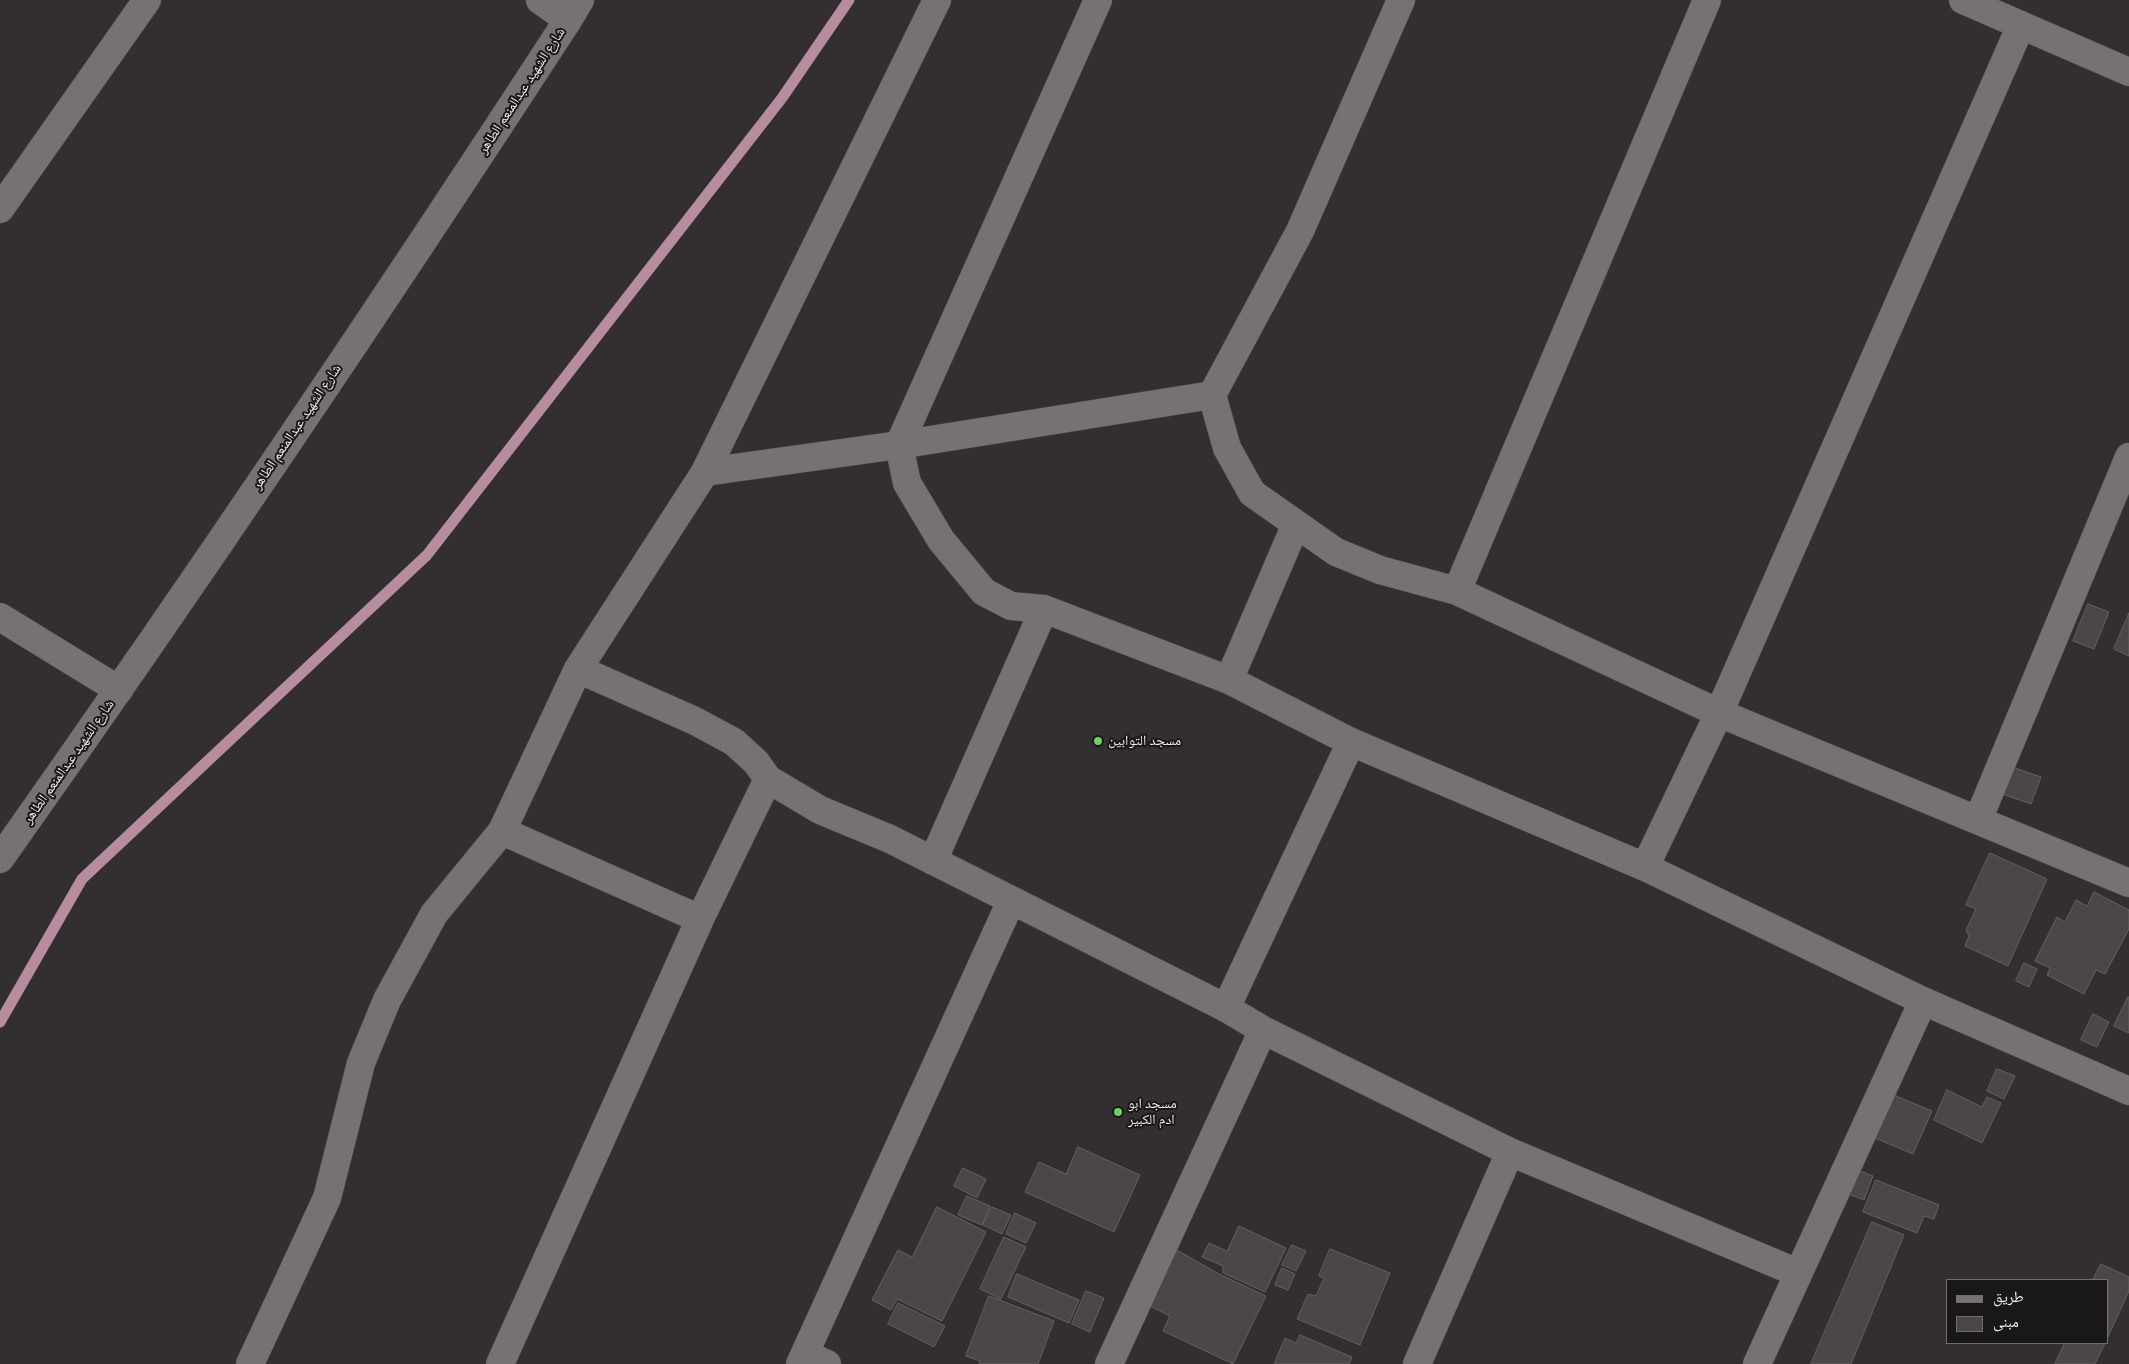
<!DOCTYPE html>
<html>
<head>
<meta charset="utf-8">
<style>
	body { margin:0 }
	#map { position:relative; width:2129px; height:1364px; overflow:hidden; background:#332e30; font-family:"Archivo Narrow","Noto Naskh Arabic",sans-serif }
	canvas { display:block }
	.legend { position:absolute; left:1946px; top:1279px; width:162px; height:65px; box-sizing:border-box; background:#191718; border:1px solid #6f6d6e; margin:0; padding:6px 9px; list-style:none; font-size:15px; color:#f1edee }
	.legend li { display:flex; align-items:center; gap:10px; height:25px }
	.legend b { width:25px; border:1px solid #6f6d6e }
</style>
</head>
<body>
<div id="map">
<canvas width="2129" height="1364"></canvas>
<ul class="legend">
<li><b style="height:6px;background:#777173"></b>طريق</li>
<li><b style="height:14px;background:#4b4648"></b>مبنى</li>
</ul>
</div>
<script>
const context = document.querySelector('canvas').getContext('2d');
context.lineJoin = 'round';
function trace(path, color, width, dash) { context.strokeStyle = color; context.lineWidth = width; context.lineCap = dash ? 'butt' : 'round'; context.setLineDash(dash || []); context.stroke(path); }
function fillPath(path, color) { context.fillStyle = color; context.fill(path, 'evenodd'); }
function drawText(font, color, halo, rows, align = 'center') {
  context.font = font + ' "Archivo Narrow","Noto Naskh Arabic",sans-serif'; context.lineWidth = 4; context.setLineDash([]); context.textBaseline = 'middle'; context.strokeStyle = halo; context.fillStyle = color; for (const [text, x, y, turn = 0] of rows) {
    context.save(); context.translate(x, y); context.rotate((+turn || 0) * Math.PI / 180); context.textAlign = isNaN(turn) ? turn : align; if (halo) context.strokeText(text, 0, 0); context.fillText(text, 0, 0); context.restore();
  }
}
trace(new Path2D(`
	M0 1022 82 879 427 555 782 98 849 0`), '#b68c9e', 11);
const building = new Path2D(`
	M2088 604 2109 612 2094 649 2073 641Z
	M2129 613V656L2114 649Z
	M2012 767 2041 777 2031 804 2002 794Z
	M1990 853 2047 879 2008 966 1965 946 1969 936 1966 930 1976 909 1966 905Z
	M2094 892 2129 910V929L2105 974 2096 970 2084 994 2047 975 2050 968 2035 961 2057 917 2065 922 2076 900 2087 906Z
	M2024 963 2037 969 2029 987 2016 981Z
	M2128 997H2129V1033L2114 1026Z
	M2093 1014 2109 1022 2097 1047 2081 1040Z
	M1997 1069 2015 1076 2004 1099 1987 1091Z
	M1947 1090 1982 1107 1987 1097 2001 1103 1982 1143 1934 1120Z
	M1889 1093 1932 1111 1913 1154 1870 1136Z
	M1078 1147 1140 1175 1114 1232 1025 1192 1039 1162 1066 1174Z
	M1850 1167 1873 1176 1864 1200 1841 1191Z
	M963 1168 986 1179 977 1198 954 1186Z
	M1876 1180 1939 1205 1934 1219 1924 1216 1917 1233 1863 1212Z
	M967 1196 990 1206 982 1225 958 1215Z
	M937 1207 986 1232 942 1321 897 1299 891 1310 872 1300 898 1250 912 1257Z
	M992 1207 1011 1215 1002 1234 983 1225Z
	M1015 1213 1036 1223 1026 1243 1006 1234Z
	M1872 1222 1904 1235 1851 1364H1811Z
	M1239 1226 1286 1248 1265 1292 1223 1273V1266L1202 1257 1209 1243 1227 1251Z
	M1004 1237 1026 1247 1001 1299 980 1289Z
	M1292 1245 1306 1251 1296 1271 1282 1265Z
	M1175 1249 1219 1274 1266 1296 1233 1364 1163 1331 1170 1316 1148 1305Z
	M1330 1249 1390 1273 1360 1345 1297 1319 1308 1294 1316 1296 1324 1278 1319 1276Z
	M2101 1264 2129 1277V1291L2108 1337V1280H2093Z
	M1282 1268 1295 1274 1288 1290 1275 1285Z
	M1017 1274 1079 1300 1069 1323 1008 1297Z
	M1086 1291 1104 1298 1090 1332 1072 1324Z
	M989 1296 1054 1321 1038 1364H979L980 1361 966 1356Z
	M898 1303 945 1326 934 1347 888 1324Z
	M1300 1335 1352 1357 1349 1364H1274L1285 1338 1296 1343Z
	M2065 1343H2105L2095 1364H2055Z`);
fillPath(building, '#4b4648');
trace(building, '#655f62', 1);
const street = new Path2D(`
	M1963 0 2129 72
	M568 20 580 0
	M0 209 147 0
	M1212 395 1227 448 1252 493 1336 552 1380 570 1457 591 1719 713 2129 883
	M899 445 1212 395 1300 231 1401 0
	M899 445 1098 0
	M705 472 899 445 907 483 941 540 984 592 1011 606 1044 609 1229 680 1351 742 1645 867 1923 1001 2129 1091
	M1457 591 1707 0
	M0 617 119 690
	M578 669 695 721 734 742 756 762 768 779
	M1229 680 1296 524
	M1978 820 2129 457
	M502 831 700 919
	M933 861 1044 609
	M1645 867 1719 713 2021 25
	M1226 1008 1351 742
	M805 1354 827 1364
	M250 1364 327 1198 361 1063 387 1000 434 914 502 831 578 669 705 472 937 0
	M500 1364 700 919 768 779 820 810 890 839 1226 1008 1263 1030 1510 1152 1798 1273
	M800 1364 1011 901
	M1109 1364 1263 1030
	M1417 1364 1510 1152
	M1757 1364 1923 1001`);
const secondary = new Path2D(`
	M0 859C195 583 384 303 568 20L540 0`);
trace(street, '#4e4a4b', 29);
trace(secondary, '#4e4a4b', 29);
trace(street, '#777173', 28);
trace(secondary, '#777173', 28);
for (const [x, y, r, color] of [
	[1098,741,5,"#6cd362"],
	[1118,1112,5,"#6cd362"]
]) { const dot = new Path2D(); dot.arc(x, y, r, 0, 2 * Math.PI); context.fillStyle = color; context.fill(dot); trace(dot, '#191718', 2); }
drawText('14px', '#f1edee', '#191718', [
	["شارع الشهيد عبدالمنعم الطاهر",522,91,-57],
	["شارع الشهيد عبدالمنعم الطاهر",297,427,-56],
	["شارع الشهيد عبدالمنعم الطاهر",69,762,-55]
]);
drawText('14px', '#f1edee', '#191718', [
	["مسجد التوابين",1108,741],
	["مسجد ابو",1128,1104],
	["ادم الكبير",1128,1120]
], 'left');
</script>
</body>
</html>
